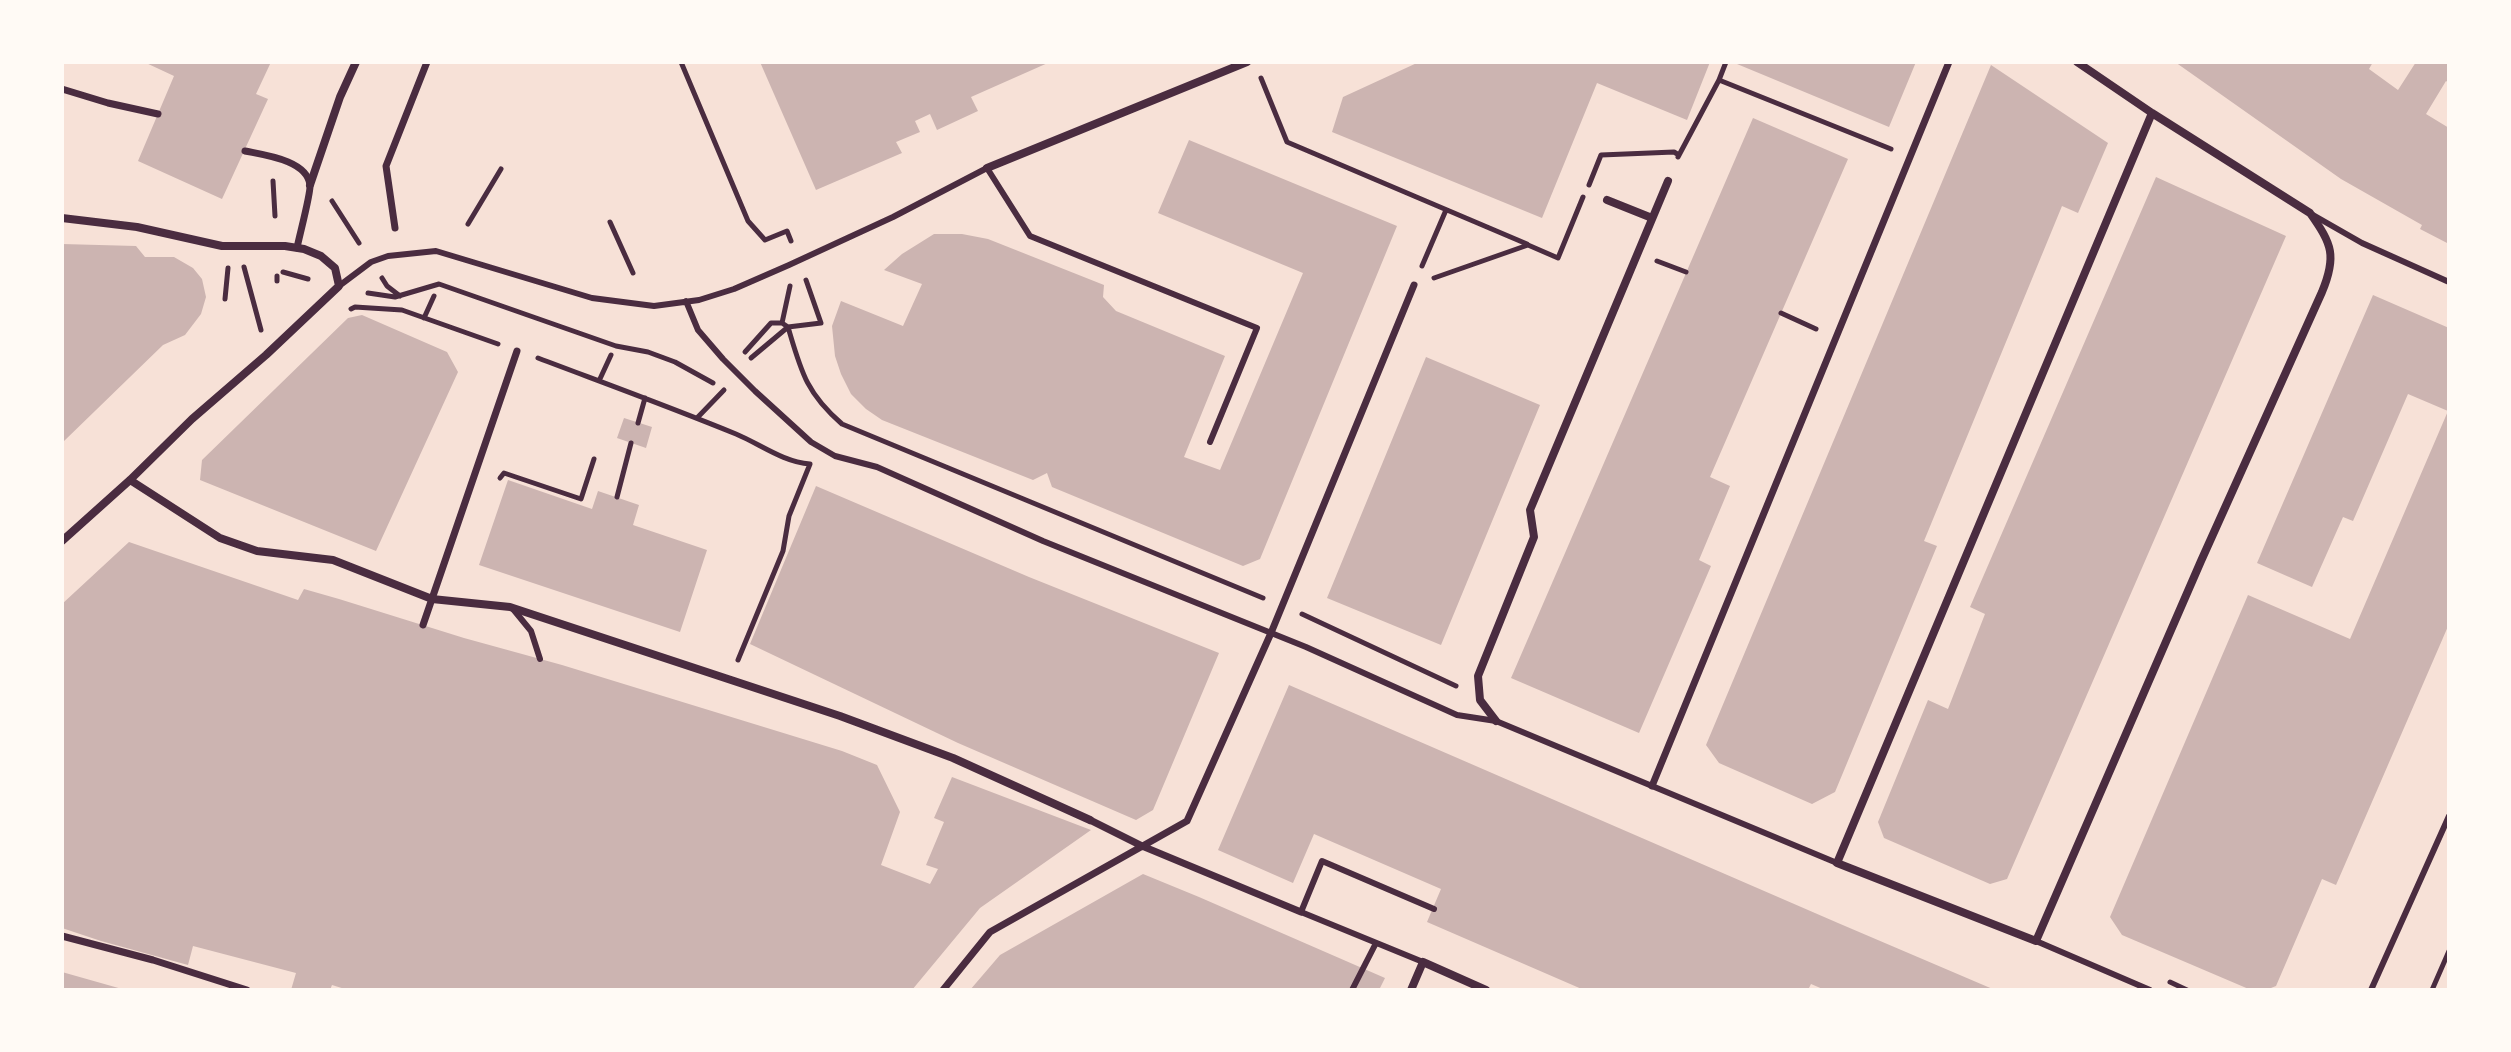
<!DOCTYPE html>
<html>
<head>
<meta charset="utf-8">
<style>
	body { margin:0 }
	#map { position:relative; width:2511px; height:1052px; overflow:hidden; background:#f7e1d7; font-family:"Noto Sans",sans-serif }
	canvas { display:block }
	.frame { position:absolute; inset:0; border:64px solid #fffaf5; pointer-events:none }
</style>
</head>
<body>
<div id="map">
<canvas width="2511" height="1052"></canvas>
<div class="frame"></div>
</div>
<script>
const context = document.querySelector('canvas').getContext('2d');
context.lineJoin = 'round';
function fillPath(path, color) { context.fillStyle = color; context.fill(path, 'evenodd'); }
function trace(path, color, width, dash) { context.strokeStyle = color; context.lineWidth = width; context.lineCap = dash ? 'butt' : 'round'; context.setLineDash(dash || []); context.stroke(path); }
fillPath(new Path2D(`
	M144 62H271L256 94 268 99 222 199 138 161 174 76Z
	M760 62H1050L971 97 978 111 937 130 930 114 915 121 920 132 896 142 902 153 816 190Z
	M1419 62H1710L1687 120 1597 83 1542 218 1332 132 1343 97Z
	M1737 62H1916L1889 127 1737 64Z
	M2175 62H2373L2369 69 2398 90 2416 62H2449V83L2446 81 2426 114 2449 128V244L2420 229 2422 225 2341 179Z
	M1991 65 2108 143 2078 213 2062 206 1924 541 1937 546 1835 792 1812 804 1719 763 1706 745Z
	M1753 118 1848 159 1710 477 1730 486 1699 560 1711 566 1639 733 1511 678Z
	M1189 140 1397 226 1260 559 1243 566 1052 487 1047 473 1033 480 882 420 866 409 851 394 841 374 835 356 832 326 841 301 903 326 922 284 884 270 902 254 934 234H962L988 239 1104 285 1103 297 1116 311 1225 356 1184 457 1220 470 1303 273 1158 213Z
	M2156 177 2286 236 2007 879 1990 884 1884 838 1878 822 1928 700 1948 709 1985 614 1970 607Z
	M62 244 136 246 145 257H174L193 268 202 279 206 297 201 314 185 335 163 345 62 443Z
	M2373 295 2449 328V624L2336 885 2322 879 2276 986 2266 990H2251L2122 935 2110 917 2248 595 2350 639 2448 411 2408 394 2353 521 2343 517 2312 587 2257 563Z
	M362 315 447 352 458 372 376 551 200 480 202 460 348 318Z
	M1426 357 1540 405 1441 645 1327 598Z
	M624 418 652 427 646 448 617 438Z
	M508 480 592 509 598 491 639 505 633 525 707 550 680 632 479 565Z
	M816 486 1029 577 1219 653 1153 810 1136 820 958 743 750 644Z
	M129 542 298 600 304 589 339 599 464 638 562 665 842 751 877 765 900 812 881 865 930 884 938 869 926 865 944 822 934 818 952 777 1091 830 980 908 912 990H348L332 985 330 990H291L296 973 193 946 188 965 101 941 62 928V604Z
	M1289 685 1838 923 1995 990H1825L1811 984 1808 990H1584L1427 922 1441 889 1314 834 1293 883 1218 850Z
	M1143 874 1199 897 1385 978 1379 990H970L1000 955Z
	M62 972 122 989V990H62Z`), '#ccb4b1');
trace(new Path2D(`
	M681 62 748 221 765 240 787 231 791 241
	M1261 78 1287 142 1527 244
	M1719 80 1891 149
	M1678 157 1719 80 1726 62
	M273 181 275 216
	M1589 185 1601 155 1674 152 1679 155
	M332 201 359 243
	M610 222 633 273
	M468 224 501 169
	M1657 261 1686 272
	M1422 266 1446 210
	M244 267 261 330
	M283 272 308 279
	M382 278 387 286 400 296
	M1434 278 1528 245 1558 258 1583 197
	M277 281V276
	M368 293 395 297 439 284 616 346 648 352 675 362 713 383
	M225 299 228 268
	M351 309 355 307 402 310 498 344
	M1781 313 1816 329
	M424 318 434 296
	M782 323 790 286
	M745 352 771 323H782L788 327C801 371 806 393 842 424L1263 598
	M538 358C604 383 670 407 736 434 760 444 783 462 810 464L789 516 783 551 738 660
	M751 358 788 327 821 323 806 280
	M599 381 611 355
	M697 418 724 390
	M638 423 645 398
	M500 478 504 473 581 499 594 459
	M617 497 631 443
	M1302 614 1456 686
	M2170 982 2187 990
	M2432 990 2449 951`), '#4a2c40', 5);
trace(new Path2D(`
	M2313 215 2362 243 2449 282
	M339 286 371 262 388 256 436 251 592 298 654 306 699 300 734 289 789 265 893 217 987 168 1030 236 1257 328 1210 442
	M686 301 698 330 723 359 755 391 811 442 835 456 877 467 1043 541 1306 647 1457 715 1496 721 1837 863
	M513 609 531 631 540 659
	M2036 941 2150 990
	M1423 962 1301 912 1322 861 1434 909
	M1352 990 1376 943
	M2371 990 2449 816`), '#4a2c40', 6);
trace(new Path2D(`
	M62 89 108 103 158 114
	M245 151C264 155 307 160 310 185 311 193 299 237 297 248
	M395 228 386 166 427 62
	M423 625 517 351
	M1652 786 1949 62
	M1090 820 1142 846 1301 912
	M62 936 153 960 247 990
	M943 990 990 932 1187 821 1271 633 1414 285`), '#4a2c40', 7);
trace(new Path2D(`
	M2077 62 2152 113 2310 213C2332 244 2337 256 2322 292L2201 561 2036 941 1837 863 2152 113
	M987 168 1247 62
	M310 185 340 97 356 62
	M1607 200 1652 218
	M62 218 137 227 222 246H285L304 249 321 256 335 268 339 286 266 355 192 419 130 480 62 541
	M130 480 220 538 257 551 333 560 432 599 510 607 840 716 953 758 1090 820
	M1496 721 1480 700 1478 676 1534 537 1530 510 1668 181
	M1411 990 1423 962 1486 990`), '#4a2c40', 8);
</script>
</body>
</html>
